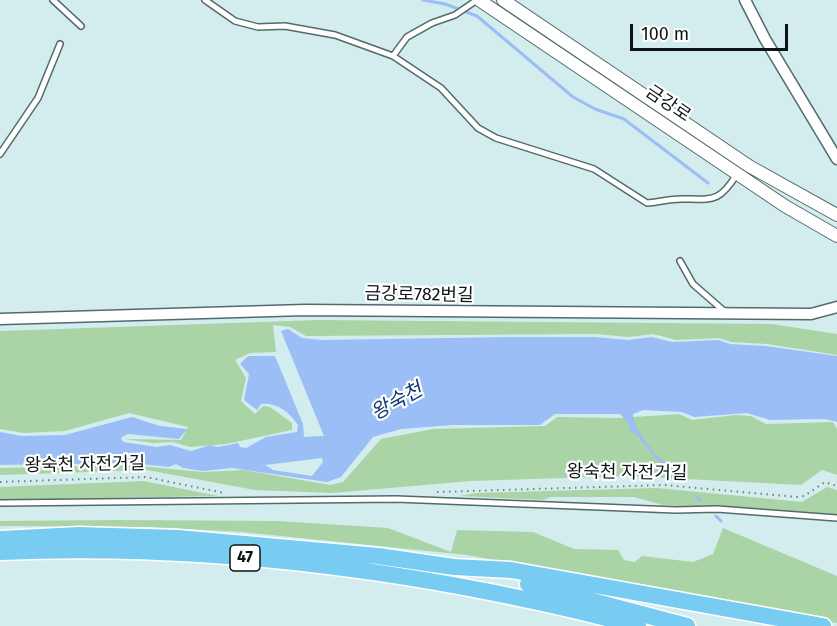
<!DOCTYPE html>
<html>
<head>
<meta charset="utf-8">
<style>
	body { margin:0 }
	#map { position:relative; width:837px; height:626px; overflow:hidden; background:#d3edee; font-family:"Fira Sans",sans-serif }
	canvas { display:block }
	.scale { position:absolute; left:630px; top:24px; width:158px; height:27px; box-sizing:border-box; border:3px solid #0c1515; border-top:0; padding-left:8px; font-size:18px; line-height:21px; white-space:nowrap; color:#0c1515; -webkit-text-stroke:4px #fff; paint-order:stroke }
</style>
</head>
<body>
<div id="map">
<canvas width="837" height="626"></canvas>
<div class="scale">100 m</div>
</div>
<script>
const context = document.querySelector('canvas').getContext('2d');
context.lineJoin = 'round';
function fillPath(path, color) { context.fillStyle = color; context.fill(path, 'evenodd'); }
function trace(path, color, width, dash) { context.strokeStyle = color; context.lineWidth = width; context.lineCap = dash ? 'butt' : 'round'; context.setLineDash(dash || []); context.stroke(path); }
function drawText(font, color, halo, rows, align = 'center') {
  context.font = font + ' "Fira Sans","Noto Sans KR",sans-serif'; context.lineWidth = 4.5; context.setLineDash([]); context.textBaseline = 'middle'; context.strokeStyle = halo; context.fillStyle = color; for (const [text, x, y, turn = 0] of rows) {
    context.save(); context.translate(x, y); context.rotate((+turn || 0) * Math.PI / 180); context.textAlign = isNaN(turn) ? turn : align; if (halo) context.strokeText(text, 0, 0); context.fillText(text, 0, 0); context.restore();
  }
}
fillPath(new Path2D(`
	M318 320 772 324 837 334V355L767 344 731 342 719 338 676 340 653 334 629 337 596 334 306 336 290 327 273 325 276 352 250 353 235 360 246 378 241 401 255 414 263 406 270 407 292 423V430L226 444 190 447 173 442 154 443 124 439 181 440 188 427 129 413 65 431 24 433 0 429V331Z
	M679 414 692 420 736 415 751 416 766 424 833 422 837 429V475L822 470 801 485 628 476 471 481 332 493 255 490 147 470 0 475V468L129 465 203 472 244 470 330 485 343 482 381 439 433 429 545 426 557 417 618 418Z
	M144 481 218 496 0 500V487Z
	M827 487 837 490V515L663 505 634 497H550L543 500 459 496 476 493 657 488 802 502Z
	M122 520 278 521 388 528 451 552 457 530 533 532 574 549 618 550 624 560 635 562 642 556 693 562 713 554 723 528 837 576V623L467 555 242 532 150 527 0 526V521Z`), '#aad4a5');
fillPath(new Path2D(`
	M288 329 302 338 322 340 510 337H595L628 340 652 337 672 342 718 340 730 344 766 346 837 356V422L825 419 770 420 747 413 694 417 682 412 643 410 633 414C634 433 653 445 659 463L637 435 630 431 629 424 620 414H555L540 425H453L401 429 373 437 341 477 327 482 232 468 203 471 183 468 176 464 169 467 129 463 0 465V432L22 436 65 435 132 417 160 426 187 429 179 439 128 434 121 438 123 442 157 447 170 445 191 451 210 445 218 447 238 443 240 447 246 448 266 437 297 432 298 425C289 412 277 402 261 404L257 410 244 400 249 374 240 364 248 356H275L303 424 304 437 324 436 281 331ZM322 458 323 462 312 476 273 470 265 465Z`), '#9bbef7');
trace(new Path2D(`
	M423 0 445 4 477 16 573 97 595 109 624 119 708 183
	M656 457 673 470
	M697 497 701 501
	M716 516 721 521`), '#9bbef7', 3);
const service = new Path2D(`
	M53 0 81 26
	M205 0 235 21 258 27 285 26 335 35 393 56 441 88 478 128 496 138 594 169 647 203C658 202 670 199 681 199 713 199 719 203 737 174
	M393 56 407 37 432 23 455 15 477 0
	M0 154 38 98 60 44
	M680 261 693 284 724 311
	M0 503 396 499 676 510 717 509 837 518`);
const minor = new Path2D(`
	M745 0 765 39 837 159
	M0 319 305 310 811 314 837 307`);
const tertiary = new Path2D(`
	M479 0 785 206 837 236
	M503 0 749 166 837 215`);
const trunk = new Path2D(`
	M0 539 79 535 178 538 378 556 454 567 511 570 823 626
	M0 552C215 543 430 572 638 626
	M528 584 687 626`);
trace(service, '#536a6b', 8);
trace(minor, '#536a6b', 13);
trace(tertiary, '#536a6b', 14);
trace(trunk, '#fff', 19);
trace(new Path2D(`
	M0 482 146 477 224 493
	M437 492 664 485 797 497 804 496 825 482 837 486`), '#6f8181', 2, [1.5, 4.5]);
trace(service, '#fff', 5);
trace(minor, '#fff', 10);
trace(tertiary, '#fff', 12);
trace(trunk, '#78ccf2', 16);
for (const [x, y, w] of [
	[245,558,30]
]) { const box = new Path2D(); box.roundRect(x - w / 2, y - 13, w, 26, 4.5); context.fillStyle = '#fff'; context.fill(box); trace(box, '#0c1515', 1.5); }
drawText('bold 16px', '#0c1515', null, [
	["47",245,558]
]);
drawText('18px', '#0c1515', '#fff', [
	["금강로",668,104,34],
	["금강로782번길",419,295,1],
	["왕숙천 자전거길",85,465,-1],
	["왕숙천 자전거길",627,473,1]
]);
drawText('italic 20px', '#0f3878', '#fff', [
	["왕숙천",397,402,-29]
]);
</script>
</body>
</html>
